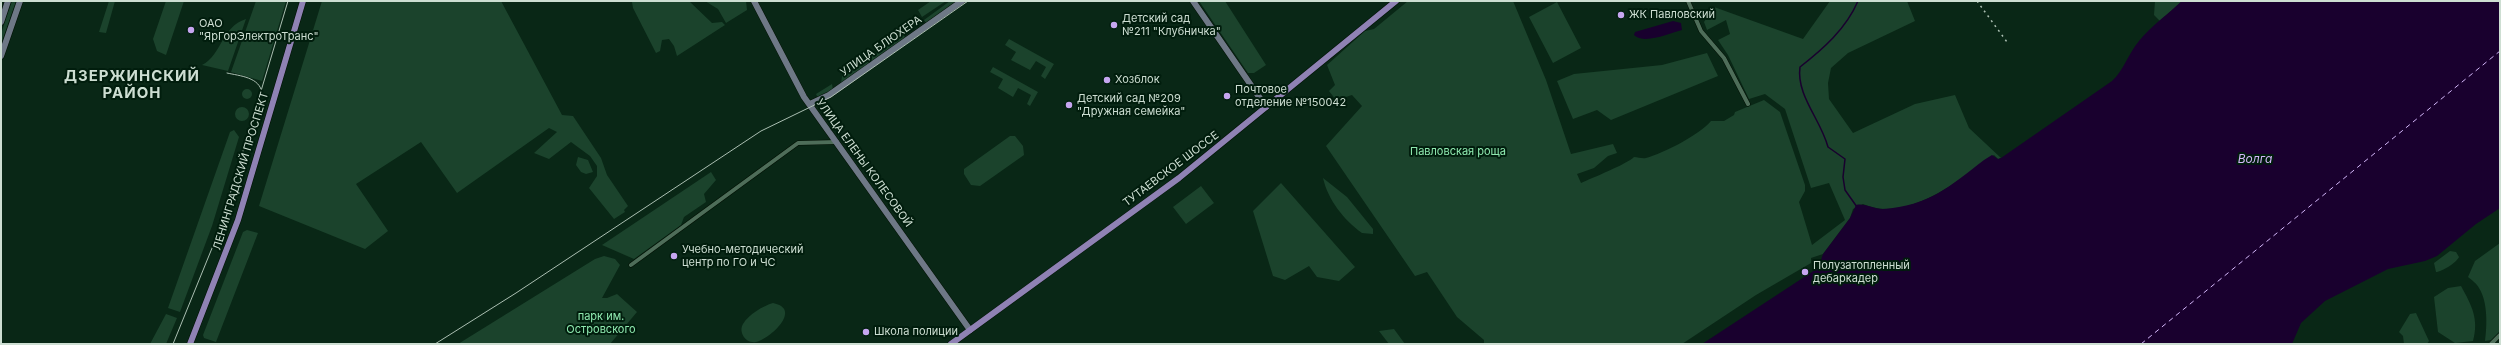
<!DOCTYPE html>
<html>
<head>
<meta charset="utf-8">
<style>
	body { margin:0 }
	#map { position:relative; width:2501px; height:345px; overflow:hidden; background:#092716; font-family:Inter,sans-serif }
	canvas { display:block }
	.frame { position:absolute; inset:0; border:2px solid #cdded2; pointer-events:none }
</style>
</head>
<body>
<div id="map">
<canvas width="2501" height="345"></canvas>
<div class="frame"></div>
</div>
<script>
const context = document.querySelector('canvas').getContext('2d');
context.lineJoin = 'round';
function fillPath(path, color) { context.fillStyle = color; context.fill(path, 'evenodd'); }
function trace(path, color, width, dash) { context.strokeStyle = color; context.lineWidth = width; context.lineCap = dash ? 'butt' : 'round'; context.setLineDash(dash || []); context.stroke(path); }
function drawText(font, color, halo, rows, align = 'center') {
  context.font = font + ' Inter,sans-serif'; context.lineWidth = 4; context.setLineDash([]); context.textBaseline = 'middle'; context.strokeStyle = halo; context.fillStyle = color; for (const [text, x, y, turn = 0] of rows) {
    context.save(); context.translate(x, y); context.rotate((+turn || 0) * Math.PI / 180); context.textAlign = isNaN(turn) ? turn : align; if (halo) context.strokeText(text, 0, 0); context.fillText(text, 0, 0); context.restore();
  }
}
fillPath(new Path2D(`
	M12 1H16L1 44V34Z
	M109 1H115L106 33 99 32Z
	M166 1H184L166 55 157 51 153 39Z
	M256 1H286L262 81 231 72Z
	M322 1H501L562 115 573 116 601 158 607 175 628 206 624 210 625 212 614 219 589 188 597 176V166L590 156 571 142 549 159 534 153 557 132 549 128 457 193 421 142 356 184 388 231 365 249 259 206Z
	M635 1H689L712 23 722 22 725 25 677 56 674 46 669 39 662 40 660 51 656 53 633 8 632 2Z
	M705 1H746L747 10 726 23 718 9Z
	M931 1H946L922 17 918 10Z
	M950 1H959L927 24 924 20Z
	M1199 1H1225L1266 65 1254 73H1248Z
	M1408 1H1513L1546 80 1571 154 1613 144 1617 153 1608 156 1594 168 1577 174 1581 183C1592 178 1627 164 1634 157 1638 157 1642 159 1646 158 1664 153 1699 135 1711 121H1724L1734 115 1735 112 1764 100 1780 112 1805 185V191L1799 202 1812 245 1845 220 1829 183 1811 188 1785 109 1765 94 1749 99 1728 55 1718 40 1730 34 1726 20 1707 30 1704 22 1714 7 1803 39 1830 1H1907L1915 21 1848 53 1831 68 1828 83 1829 99 1853 133 1915 104 1955 95 1969 128 2001 158 1998 159 1994 155C1961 179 1907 224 1863 204L1853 209 1850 218 1823 254 1811 258V263L1756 295 1682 344H1484V340L1457 317 1427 272 1415 276 1326 146 1362 106 1352 95 1336 100 1329 91 1335 85 1327 65 1365 31 1374 29Z
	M2155 1H2182L2160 21 2154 15Z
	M1557 2 1581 48 1553 63 1529 17Z
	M246 19 228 71 202 65C222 55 221 27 246 19Z
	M903 35 906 38 841 84 842 76Z
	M1009 39 1054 64 1045 79 1041 76 1046 67 1036 61 1030 70 1011 60 1016 52 1005 45Z
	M1707 53 1718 76 1611 120 1597 110 1573 119 1557 81 1574 74 1662 65Z
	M993 67 1038 92 1030 106 1027 104 1031 95 1018 88 1013 97 998 88 1003 79 990 72Z
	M832 84 833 90 818 98 816 94Z
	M242 94a5 5 0 1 1 10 0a5 5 0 1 1-10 0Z
	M235 114a7 7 0 1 1 14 0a7 7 0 1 1-14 0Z
	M234 130 239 137 212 226 180 312 168 308 230 132Z
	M1010 136H1015L1023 146 1024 155 980 186 971 185 964 174V169Z
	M578 157 588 160 593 172 586 174 581 172 576 165Z
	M711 172 716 180 704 194 706 202 684 217 681 225 634 259 602 245Z
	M1323 178 1347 197 1373 229V234L1362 233C1344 220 1328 200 1323 178Z
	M1281 183 1355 267 1339 281 1317 277 1309 266 1285 280 1273 276 1253 211Z
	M1201 186 1214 203 1186 224 1173 207Z
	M247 230 258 233 216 342 204 338 203 335 243 232Z
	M2500 243V331L2491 340 2485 341C2487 326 2488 302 2479 288 2477 284 2472 280 2468 277L2475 261Z
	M2450 251 2456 252 2459 257C2457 262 2442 272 2436 272L2434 263Z
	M604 256 615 259 620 265 602 298H607L617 294 637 312 610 344H458L595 259Z
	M2461 286C2472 306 2479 319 2473 341L2455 343 2438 332 2434 297 2448 288Z
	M773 303C803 309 770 339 756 342 746 344 738 332 743 324 749 314 763 306 773 303Z
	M2416 313 2429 341 2427 344H2404L2403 336 2399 332 2410 314Z
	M166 314 177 318 166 344H150Z
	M1394 329 1405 344H1389L1379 331Z`), '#1b432c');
fillPath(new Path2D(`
	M2182 1H2500V208L2476 224 2437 256 2425 261 2388 269 2325 301 2301 323 2292 344H1702L1818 268 1823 254 1850 218 1856 205C1866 203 1873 209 1883 209 1929 206 1950 186 1984 160L1992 155 1998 159 2001 158 2112 81C2124 70 2128 54 2139 41 2151 26 2168 14 2182 1Z
	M1673 21 1681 23 1682 30C1670 33 1644 45 1634 35L1635 32Z`), '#19002e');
trace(new Path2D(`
	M1857 207 1845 190 1843 177 1845 159 1828 147C1821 120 1796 95 1800 67 1823 49 1846 29 1858 1`), '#19002e', 1.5);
trace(new Path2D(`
	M2141 344 2500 51`), '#d3b7f9', 1, [5, 4]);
const street = new Path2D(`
	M1688 1 1701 31 1724 58 1748 104
	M631 265 798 143 837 142
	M2491 344 2500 335`);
const secondary = new Path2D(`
	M754 1 804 97 970 330
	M1193 1 1266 107
	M1 22 8 1
	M1 56 20 1
	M810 104 829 95 962 1`);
const primary = new Path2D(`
	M190 344 238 220 303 1
	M951 344 1179 178 1396 1`);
trace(street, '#000f03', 5);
trace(secondary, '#000f03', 7);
trace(primary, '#000f03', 7);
trace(street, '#4e6d59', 4);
trace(secondary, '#6e7886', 6);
trace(primary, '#8f82b4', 6);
trace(new Path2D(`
	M227 73C240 76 260 77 262 93
	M173 344 219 231 288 1
	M435 344 516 293 761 131 831 97 968 1`), '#abbfb2', 1);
trace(new Path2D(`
	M1977 1 2007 42`), '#abbfb2', 1.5, [2, 4]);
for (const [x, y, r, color] of [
	[1621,15,4,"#c6a6f0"],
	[1114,25,4,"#c6a6f0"],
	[191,30,4,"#c6a6f0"],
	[1107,80,4,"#c6a6f0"],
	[1227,96,4,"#c6a6f0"],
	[1069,105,4,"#c6a6f0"],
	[674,256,4,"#c6a6f0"],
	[1805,272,4,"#c6a6f0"],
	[866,332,4,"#c6a6f0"]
]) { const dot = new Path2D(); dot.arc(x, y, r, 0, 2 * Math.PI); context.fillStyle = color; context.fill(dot); trace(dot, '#011d0d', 1.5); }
drawText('11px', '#cdded2', '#011d0d', [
	["ЖК Павловский",1629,15],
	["Детский сад",1122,19],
	["№211 \"Клубничка\"",1122,32],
	["ОАО",199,24],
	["\"ЯрГорЭлектроТранс\"",199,37],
	["Хозблок",1115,80],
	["Почтовое",1235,90],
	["отделение №150042",1235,103],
	["Детский сад №209",1077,99],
	["\"Дружная семейка\"",1077,112],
	["Учебно-методический",682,250],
	["центр по ГО и ЧС",682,263],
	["Полузатопленный",1813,266],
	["дебаркадер",1813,279],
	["Школа полиции",874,332]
], 'left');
drawText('11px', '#cdded2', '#011d0d', [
	["УЛИЦА БЛЮХЕРА",881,46,-35],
	["УЛИЦА ЕЛЕНЫ КОЛЕСОВОЙ",864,163,54],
	["ТУТАЕВСКОЕ ШОССЕ",1171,169,-37],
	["ЛЕНИНГРАДСКИЙ ПРОСПЕКТ",241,171,-73]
]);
drawText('11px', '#8ee8af', '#011d0d', [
	["Павловская роща",1458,152],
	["парк им.",601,317],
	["Островского",601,330]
]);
drawText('italic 12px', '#d3b7f9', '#011d0d', [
	["Волга",2255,159]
]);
context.letterSpacing = '1px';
drawText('bold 15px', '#cdded2', '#011d0d', [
	["ДЗЕРЖИНСКИЙ",132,76],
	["РАЙОН",132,93]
]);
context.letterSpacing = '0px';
</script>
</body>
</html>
